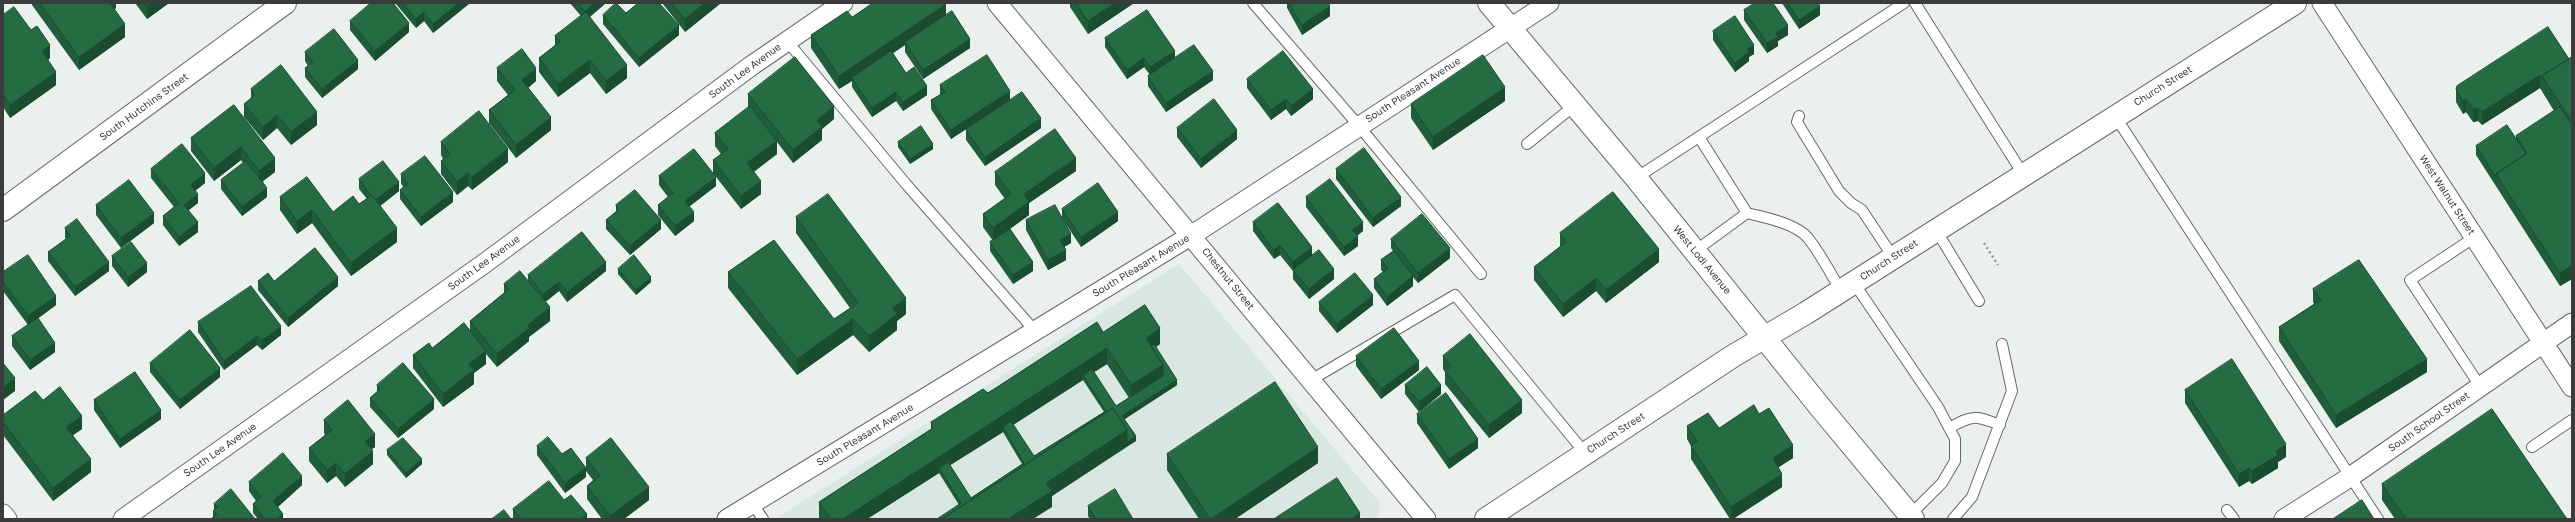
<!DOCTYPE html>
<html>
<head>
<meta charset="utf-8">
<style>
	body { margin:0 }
	#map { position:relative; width:2575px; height:522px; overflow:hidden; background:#eaf0ee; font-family:"Golos Text",sans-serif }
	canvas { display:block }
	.frame { position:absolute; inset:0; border:4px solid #3a3c3c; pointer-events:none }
</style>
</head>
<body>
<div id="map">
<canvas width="2575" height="522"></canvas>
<div class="frame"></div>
</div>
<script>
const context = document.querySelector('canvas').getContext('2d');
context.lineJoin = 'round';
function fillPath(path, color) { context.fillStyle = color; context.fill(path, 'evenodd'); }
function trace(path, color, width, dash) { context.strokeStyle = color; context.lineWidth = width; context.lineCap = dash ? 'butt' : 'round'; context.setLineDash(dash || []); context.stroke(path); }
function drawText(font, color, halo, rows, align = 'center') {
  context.font = font + ' "Golos Text",sans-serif'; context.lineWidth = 4; context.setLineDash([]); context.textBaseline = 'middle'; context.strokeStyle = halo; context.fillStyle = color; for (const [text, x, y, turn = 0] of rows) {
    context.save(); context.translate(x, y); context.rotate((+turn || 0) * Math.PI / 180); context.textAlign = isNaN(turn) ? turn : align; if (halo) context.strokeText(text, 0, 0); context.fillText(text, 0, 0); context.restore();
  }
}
fillPath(new Path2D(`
	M1179 264 1380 503 1377 519H775Z`), '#d8e7e2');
const service = new Path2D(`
	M1253 3 1359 126 1481 274
	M1915 3 2023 174
	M787 41 906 184 1035 331
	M1799 116 1797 122 1839 191 1851 203 1862 210 1893 257
	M2115 116 2378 519
	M1699 137 1747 213
	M1527 144 1575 105
	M1636 178 1904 3
	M1936 230 1979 301
	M2475 237 2410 280 2480 386
	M1695 251 1747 213C1766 218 1789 222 1804 234 1815 243 1833 278 1841 291
	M1854 283 1938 407 1955 439V461L1942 483 1910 515
	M1311 380 1455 295 1585 453
	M1949 428C1973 415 1975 415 2000 425
	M2532 447 2572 420
	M752 503 763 519
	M2227 510 2234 519
	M1953 519 1972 497 2012 391 2002 344`);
const minor = new Path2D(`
	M997 3 1426 519
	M2322 3 2572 387
	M3 514 7 519
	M123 519 485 263 751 66 843 3
	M727 519 1192 235 1549 3
	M2284 519 2350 477 2572 323`);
const tertiary = new Path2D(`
	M1486 519 1733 356 1806 313 2295 3`);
const secondary = new Path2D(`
	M1489 3 1636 178 1820 407 1913 519
	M3 210 285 3`);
trace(service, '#656a68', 12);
trace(minor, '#656a68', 21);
trace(tertiary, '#656a68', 24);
trace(secondary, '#656a68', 24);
trace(new Path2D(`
	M1984 243 1998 265`), '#939796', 2.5, [2, 3]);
trace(service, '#fff', 10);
trace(minor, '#fff', 19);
trace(tertiary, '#fff', 22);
trace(secondary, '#fff', 22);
fillPath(new Path2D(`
	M32 3H116V8L114 10 125 37 79 70 32 5Z
	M135 3H169L147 19Z
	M395 3H470L433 33 424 21 416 28Z
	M570 3H606L590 17 627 78 606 94 590 73 558 97 539 72V58L555 45V36L581 16Z
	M662 3H721L685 32Z
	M1070 3H1134L1088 34 1070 7Z
	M1287 3H1328L1330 16 1302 35 1287 8Z
	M1782 3H1818L1820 15 1799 29Z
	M1744 10 1788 35 1778 41V46L1767 53 1744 20Z
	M626 13 679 35 639 67 603 24V15Z
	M3 15 50 58 48 60 56 85 10 118 3 107Z
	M946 15 970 48 923 79 905 52V45L893 53 906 73 927 95 903 111 896 101 872 117 852 87V81L839 89 811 48V35L852 17Z
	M350 21 409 32 375 61 350 30Z
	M1713 31 1754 54 1749 57V61L1735 72 1713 40Z
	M1105 38 1175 58 1213 80 1166 112 1148 86V76L1150 75 1144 67 1127 79 1105 47Z
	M305 52 358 69 322 98 305 77V68L308 66 305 61Z
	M2572 57V279L2560 286 2476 155V146L2516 140V136L2554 111 2540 88 2482 125 2478 121 2473 122 2466 112 2463 114 2456 102V89L2569 59Z
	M497 68 536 81 528 88 551 130 516 158 489 123V110L508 95 497 81Z
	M1247 79 1313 99 1291 116 1286 109 1271 120 1247 88Z
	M940 85 1010 100 1041 128 985 166 966 140V130L997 109 951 139 931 109V100L940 95Z
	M251 89 317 125 291 145 277 128 263 140 244 117V104L251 98Z
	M748 94 834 119 822 129V140L793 163 777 142V154L754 172 761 194 741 209 713 173V160L721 154 715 146V133L749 107H748Z
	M1505 101 1433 150 1411 118V104Z
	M234 105 275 172 263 181 267 197 242 216 221 189V180L243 163 241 160 214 181 191 151V138Z
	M1177 128 1237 139 1201 168 1177 137Z
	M441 142 508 162 472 190 468 186 457 195 441 174V161L443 159 441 155Z
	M898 142 933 149 910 164 898 147Z
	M151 169 205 183 195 191 198 203 188 210 198 232 179 246 163 225V216L174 207 151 178Z
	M1336 169 1401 206 1373 227 1336 179Z
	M1076 171 1029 203V215L1010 229 1033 271 1013 284 990 251V242L993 241 983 227V214L1005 199 995 185V172Z
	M401 174 453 202 421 226 400 199V190L403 187 401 183Z
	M659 176 716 186 689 206 694 221 675 236 658 215V205L668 197 659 185Z
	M359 179 399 191 380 206 397 242 351 276 312 223 297 234 280 210V197L333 212 359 204 367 199 359 189Z
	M1306 197 1363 231 1357 236 1358 246 1344 256 1306 207Z
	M96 205 154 223 121 248 96 215Z
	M616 205 661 229 630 255 606 229V220L616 212Z
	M1062 209 1118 221 1081 247 1062 218 1071 243 1064 247 1066 260 1048 270 1026 230V220L1062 218Z
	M796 217 906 314 897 321V330L869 352 853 335 797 375 728 288V272L834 319 850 308 796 233Z
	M1253 222 1312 256 1334 279 1309 299 1293 279V270V271L1280 255 1274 259 1253 231Z
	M65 228 109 271 75 296 48 261V252L66 239 65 238Z
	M1560 233 1659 262 1606 303 1596 291 1563 317 1534 280V267L1560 247Z
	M1391 239 1450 258 1418 283 1413 277V286L1387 306 1374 288V279L1383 272 1381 270V260L1393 251 1391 248Z
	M112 256 147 272 128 287 112 266Z
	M618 269 651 282 636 295 618 274Z
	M606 271 567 302 559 291 545 302 550 321 529 337V341L497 367 486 354V364L474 373V384L443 407 413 368V355L432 348 470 330V321L504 293V284L528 281V275Z
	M3 272 56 305 38 318 55 352 30 370 12 346V336L28 325 3 291Z
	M258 281 338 286 288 327 258 290Z
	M2313 289 2427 372 2336 428 2279 341V327L2314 304 2313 302Z
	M1319 302 1373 305 1337 333 1319 311Z
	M198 322 281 335 262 350 257 345 224 370 198 332Z
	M1103 332 1160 344 1156 347 1177 385 1124 419 1136 441 1052 496V507L959 505 939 473 867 519H820L819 518V502L931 429V422ZM1107 364 1129 398 1116 406 1094 372ZM1083 380 1104 412 1034 456 1013 425ZM1003 432 1022 464 971 498 950 465Z
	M1356 356 1419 370 1381 399 1356 366Z
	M1443 356 1522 413 1489 438 1445 384V372L1443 369Z
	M150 363 220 377 180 409 150 372Z
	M377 385 434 409 398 438 370 407V398L377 392Z
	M1405 385 1441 394 1419 412 1405 394Z
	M2185 390 2286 457 2278 462V468L2252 484 2249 481 2239 487 2185 403Z
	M43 400 82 429 73 435 91 472 53 501 3 435V415Z
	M94 400 161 419 120 448 94 410Z
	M1417 414 1478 448 1449 469 1417 423Z
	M1759 414 1793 458 1778 467 1782 487 1733 519H1730L1691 459V446L1687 439V426L1719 428Z
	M324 420 375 447 371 449 373 464 345 487 336 476 327 483 309 461V448L325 435 324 433Z
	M537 446 562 454 586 468V458L649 500 624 519H602L587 499V486L593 480 586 471V477L565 493 537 455Z
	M387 450 422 464 406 478 387 455Z
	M1167 454 1318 463 1235 519H1199L1167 470Z
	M249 482 302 485 278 507 283 519H258L253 513V504L256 501 249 491Z
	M2382 484 2567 519H2395L2382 500Z
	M564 500 587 519H513V509Z
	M214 504 255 519 213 517V511L214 510Z
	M1088 506 1133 519H1090L1088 516Z`), '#205d3a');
fillPath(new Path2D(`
	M108 3H116V8L108 14Z
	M151 3H169L147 19V6Z
	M459 3H470L433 33V24Z
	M595 3H606L585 20V11Z
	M705 3H721L685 32V19Z
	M1115 3H1134L1088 34V21Z
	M946 4V17L905 42V45L853 80 852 78V81L839 89V76Z
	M1330 6V16L1302 35V25Z
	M1820 6V15L1799 29V20Z
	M424 12V21L416 28V19Z
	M409 23V32L375 61V51Z
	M125 24V37L79 70V57Z
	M679 25V35L639 67V58Z
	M1788 25V35L1778 41V46L1767 53V43L1776 33Z
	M970 39V48L923 79V70Z
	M50 45V58L42 64V51Z
	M1754 45V54L1749 57V61L1735 72V63L1748 48Z
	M1175 51V60L1150 77V67Z
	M1144 58V67L1127 79V70Z
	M358 60V69L322 98V89Z
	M590 60V73L558 97V84Z
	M627 65V78L606 94V81Z
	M536 68V81L522 93V80Z
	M1213 71V80L1166 112V103Z
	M56 72V85L10 118V105Z
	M2540 75V88L2482 125V112Z
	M927 86V95L903 111V102Z
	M1505 87V101L1433 150V137Z
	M1313 89V99L1291 116V106Z
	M1010 91V100L951 139V130Z
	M896 92V101L872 117V108Z
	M1286 99V109L1271 120V110Z
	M2466 99V112L2463 114V101Z
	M834 106V119L822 129V140L793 163V150L817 120Z
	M2478 108V121L2473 122V109Z
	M317 112V125L291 145V132Z
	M277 115V128L263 140V127Z
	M551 117V130L516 158V145Z
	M1041 118V128L985 166V157Z
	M1237 130V139L1201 168V159Z
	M777 141V154L747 176V163Z
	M933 144V149L910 164V159Z
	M241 147V160L214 181V168Z
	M508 149V162L472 190V177Z
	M275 158V172L259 184V171Z
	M1076 158V171L1029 203V215L993 241V228L1024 194Z
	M205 173V183L191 194V185Z
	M468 173V186L457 195V182Z
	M716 177V186L685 210V201Z
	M761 181V194L741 209V196Z
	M399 182V191L375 210V201Z
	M267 188V197L242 216V207Z
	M453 192V202L421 226V217Z
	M198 194V203L184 214V205Z
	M1401 197V206L1373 227V218Z
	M312 210V223L297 234V221Z
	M694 212V221L675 236V226Z
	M1118 212V221L1081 247V237Z
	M154 213V223L121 248V238Z
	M661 220V229L630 255V246Z
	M198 222V232L179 246V237Z
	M1363 222V231L1352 239V230Z
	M397 228V242L351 276V263Z
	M1071 234V243L1060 249V240Z
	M1358 236V246L1344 256V247Z
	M1280 245V255L1274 259V250Z
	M1312 247V257L1293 271V262Z
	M1450 248V258L1418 283V273Z
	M1659 249V262L1606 303V290Z
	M1066 250V260L1048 270V260Z
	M109 262V271L75 296V287Z
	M606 262V271L567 302V292Z
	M1033 262V271L1013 284V275Z
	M147 263V272L128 287V277Z
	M2572 266V279L2560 286V273Z
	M1334 269V279L1309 299V289Z
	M1413 276V286L1387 306V297Z
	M338 277V286L288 327V318Z
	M651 277V282L636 295V290Z
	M1596 278V291L1563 317V304Z
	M559 282V291L543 304V294Z
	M1373 295V305L1337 333V324Z
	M56 296V305L28 326V316Z
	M906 298V314L897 321V330L869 352V336L893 308Z
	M550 307V321L529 337V341L497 367V354L528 325Z
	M853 319V335L797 375V359Z
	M281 326V335L262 350V341Z
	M1160 328V344L1148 352 1146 338Z
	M257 336V345L224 370V361Z
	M55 343V352L30 370V360Z
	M1107 348V364L1085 378 1083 375V380L1005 430 1003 427V432L941 471 939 468V473L867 519H843Z
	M486 351V364L474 373V384L443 407V394L469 364Z
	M2427 359V372L2336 428V415Z
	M1419 361V370L1381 399V389Z
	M1163 365V381L1131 401V385Z
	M220 368V377L180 409V400Z
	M15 378V391L3 400V387Z
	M1177 380V385L1122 421V416Z
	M1441 385V394L1419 412V402Z
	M434 399V409L398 438V429Z
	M1522 400V413L1489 438V425Z
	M161 410V419L120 448V439Z
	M82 416V429L66 440V427Z
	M1127 430V446L1052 496V507L1033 519H1008L1046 483Z
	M375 434V447L365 454V441Z
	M1136 436V441L1127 446V442Z
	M1478 439V448L1449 469V459Z
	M2286 444V457L2278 462V468L2252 484V471L2276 451Z
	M1793 445V458L1773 471V458Z
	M1318 447V463L1235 519H1211Z
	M373 451V464L345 487V474Z
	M91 459V472L53 501V488Z
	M422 459V464L406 478V473Z
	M336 463V476L327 483V470Z
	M586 468V477L565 493V483Z
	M2249 468V481L2239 487V474Z
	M1782 474V487L1733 519H1731V507Z
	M302 476V485L273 511V501Z
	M649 487V500L624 519H610V516Z
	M1360 513V519H1351Z
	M283 514V519H277Z
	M587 514V519H581Z`), '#1a4c2f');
const building = new Path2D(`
	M40 3H110L125 24 79 57Z
	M144 3H151L147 6Z
	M371 3H376L377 5 380 3H393L409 23 375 51 350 21Z
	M403 3H459L433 24 424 12 416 19Z
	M578 3H595L585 11Z
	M616 3 626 13 638 3H659L679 25 639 58 603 15Z
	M672 3H705L685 19Z
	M873 3H946V4L839 76 811 35 847 11 852 17Z
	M1076 3H1115L1088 21Z
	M1289 3H1328L1330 6 1302 25Z
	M1755 3H1773L1788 25 1776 33 1778 37 1767 43 1744 10Z
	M1788 3H1818L1820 6 1799 20Z
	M14 7 31 30 37 26 50 45 42 51 56 72 10 105 3 94V15Z
	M1147 10 1175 51 1150 67 1144 58 1127 70 1105 38Z
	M952 11 970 39 923 70 905 42Z
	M586 12 627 65 606 81 590 60 558 84 539 58 560 42 555 36Z
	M1735 16 1754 45 1748 48 1749 52 1735 63 1713 31Z
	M2548 27 2569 59 2542 76V79L2540 75 2482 112 2478 108 2473 109 2466 99 2463 101 2456 89 2457 86Z
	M334 29 358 60 322 89 305 68 313 62 305 52Z
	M1194 45 1213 71 1166 103 1148 76Z
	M522 49 536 68 522 80 551 117 516 145 489 110 515 90 497 68Z
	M891 51 906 73 914 67 927 86 903 102 896 92 872 108 852 78Z
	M1283 51 1313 89 1291 106 1286 99 1271 110 1247 79Z
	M987 55 1010 91 951 130 931 100 945 92 940 85Z
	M1483 55 1505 87 1433 137 1411 104Z
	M795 57 834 106 817 120 822 127 793 150 748 94Z
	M2572 57V122L2542 76Z
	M281 65 317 112 291 132 277 115 263 127 244 104 255 95 251 89Z
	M1022 92 1041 118 985 157 966 130Z
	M1214 99 1237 130 1201 159 1177 128Z
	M234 105 275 158 259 171 241 147 214 168 191 138Z
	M750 106 777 141 747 163 761 181 741 196 713 160 728 149 715 133Z
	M2560 107 2572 125V266L2560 273 2496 174 2527 153 2516 136Z
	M479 111 508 149 472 177 468 173 457 182 441 161 450 154 441 142Z
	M2507 125 2526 154 2496 174V177L2476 146Z
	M921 126 933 144 910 159 898 142Z
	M1055 129 1076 158 1024 194 1029 202 993 228 983 214 1011 194 995 172Z
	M182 144 205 173 191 185 198 194 184 205 198 222 179 237 163 216 179 203 151 169Z
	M1364 148 1401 197 1373 218 1336 169Z
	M694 149 716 177 685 201 694 212 675 226 658 205 673 193 659 176Z
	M425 156 453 192 421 217 400 190 408 184 401 174Z
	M246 161 267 188 242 207 221 180Z
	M383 161 399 182 376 200 372 195H371L359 179Z
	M307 177 333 212 353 196 359 204 372 195 397 228 351 263 312 210 297 221 280 197Z
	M1330 179 1363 222 1352 230 1358 236 1344 247 1306 197Z
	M129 180 154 213 121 238 96 205Z
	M1098 183 1118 212 1081 237 1062 209Z
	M635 190 661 220 630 246 606 220 618 210 616 205Z
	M1613 192 1659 249 1606 290 1596 278 1563 304 1534 267 1566 242 1560 233Z
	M828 194 906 298 893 308 897 314 869 336 853 319 797 359 728 272 774 240 834 319 858 303 796 217Z
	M1278 203 1312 247 1293 262 1280 245 1274 250 1253 222Z
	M1055 205 1071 234 1060 240 1066 250 1048 260 1026 220Z
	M1422 214 1450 248 1418 273 1391 239Z
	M77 219 109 262 75 287 48 252 70 236 65 228Z
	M1010 229 1033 262 1013 275 990 242Z
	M582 232 606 262 567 292 559 282 543 294 528 275Z
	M131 242 147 263 128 277 112 256Z
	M315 248 338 277 288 318 258 281 268 273 274 281Z
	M1319 250 1334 269 1309 289 1293 270Z
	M1394 251 1413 276 1387 297 1374 279 1388 268 1381 260Z
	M28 255 56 296 28 316 3 282V272Z
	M634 255 651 277 636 290 618 269Z
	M2359 260 2427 359 2336 415 2279 327 2321 300 2313 289Z
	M520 271 550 307 528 325 529 328 497 354 470 321 509 289 504 284Z
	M1355 273 1373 295 1337 324 1319 302Z
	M251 286 281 326 262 341 257 336 224 361 198 322Z
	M1145 305 1160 328 1146 338 1163 365 1131 385 1107 348 843 519H830L819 502 933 428 931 422 983 389 988 393 1097 322 1103 332Z
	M38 318 55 343 30 360 12 336Z
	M464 323 486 351 469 364 474 370 443 394 413 355 429 343 432 348Z
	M1394 328 1419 361 1381 389 1356 356Z
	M190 330 220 368 180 400 150 363Z
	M1470 334 1522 400 1489 425 1445 371 1451 366 1443 356Z
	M1154 344 1177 380 1122 416 1136 436 1127 442V430L1113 408 942 519H937L961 503 939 468 948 462 971 498 1024 463 1003 427 1011 421 1034 456 1106 411 1083 375 1092 369 1116 406 1163 376V365L1151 346Z
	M2232 359 2286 444 2276 451 2278 455 2252 471 2249 468 2239 474 2185 390Z
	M3 363 15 378 3 387Z
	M403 363 434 399 398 429 370 398 380 389 377 385Z
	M1427 367 1441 385 1419 402 1405 385Z
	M135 372 161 410 120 439 94 400Z
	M1275 382 1318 447 1211 519H1210L1167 454Z
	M60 387 82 416 66 427 91 459 53 488 3 422V415L35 391 43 400Z
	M1446 393 1478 439 1449 459 1417 414Z
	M348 400 375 434 365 441 373 451 345 474 336 463 327 470 309 448 332 430 324 420Z
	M1754 405 1759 414 1769 408 1793 445 1773 458 1782 474 1731 507 1691 446 1697 441 1687 426 1708 413 1719 428Z
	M1113 408 1127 430 1046 483 1052 491 1008 519H942Z
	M2492 409 2567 519H2406L2382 484Z
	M548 437 562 454 571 448 586 468 565 483 537 446Z
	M403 438 422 459 406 473 387 450Z
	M611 438 649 487 610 516 587 486 600 476 586 458Z
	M283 453 302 476 273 501 283 514 277 519H265L253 504 261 497 249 482Z
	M1337 478 1360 513 1351 519H1274Z
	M549 481 564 500 571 495 587 514 581 519H521L513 509Z
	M231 489 255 519H211L217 514 213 511 218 507 214 504Z
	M1115 489 1133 519H1096L1088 506Z
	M2362 500 2374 519H2333Z
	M504 510 511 519H492Z`);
fillPath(building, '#256c43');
trace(building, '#1a4c2f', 1);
drawText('10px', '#3a3c3c', '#fff', [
	["South Lee Avenue",745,71,-36],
	["Church Street",2163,86,-32],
	["South Pleasant Avenue",1413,90,-33],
	["South Hutchins Street",144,107,-36],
	["West Walnut Street",2447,195,57],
	["West Lodi Avenue",1702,260,51],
	["Church Street",1889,260,-33],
	["South Lee Avenue",484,263,-36],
	["South Pleasant Avenue",1141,266,-31],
	["Chestnut Street",1228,279,51],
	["South School Street",2429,422,-35],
	["Church Street",1616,433,-33],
	["South Pleasant Avenue",865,435,-31],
	["South Lee Avenue",220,450,-35]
]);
</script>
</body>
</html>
